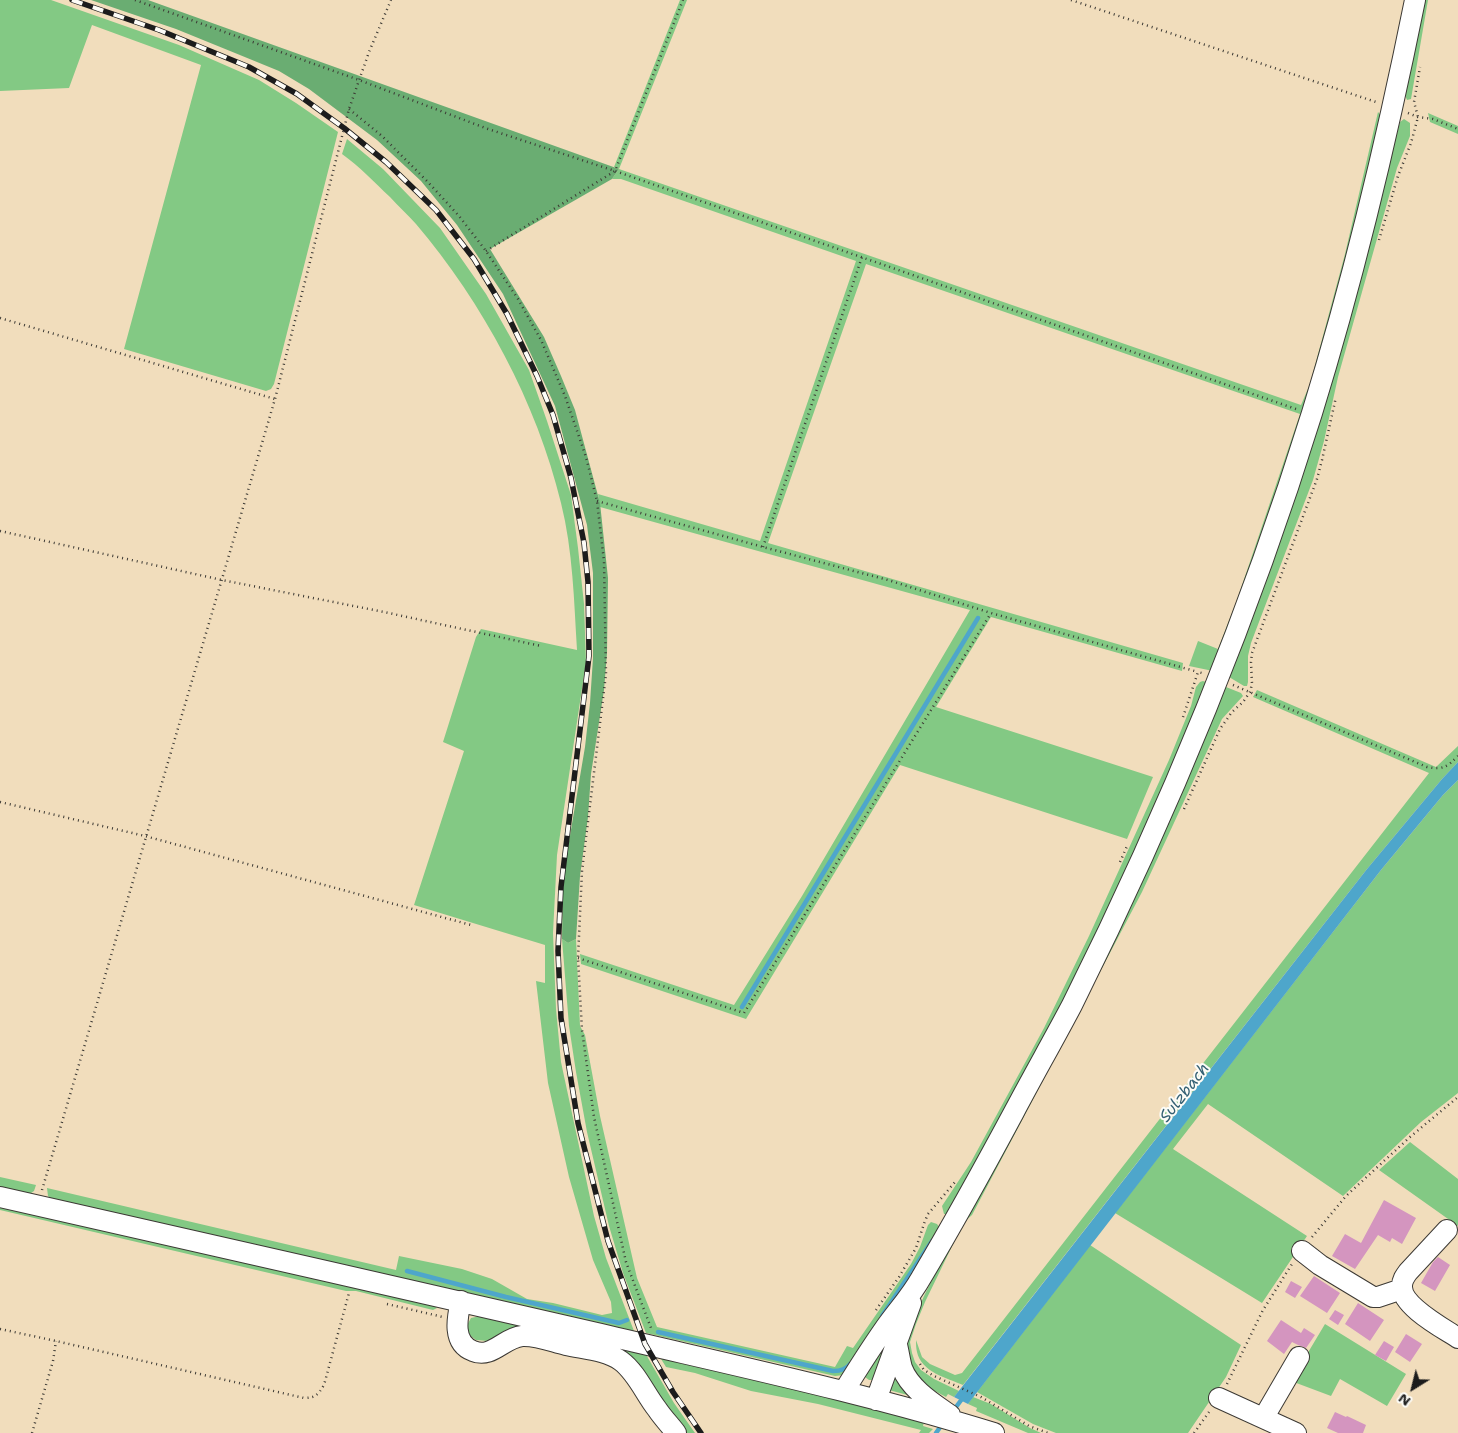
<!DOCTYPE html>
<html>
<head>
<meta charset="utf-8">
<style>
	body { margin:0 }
	#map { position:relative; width:1458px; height:1433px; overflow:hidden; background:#f1ddbc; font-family:"Shantell Sans",sans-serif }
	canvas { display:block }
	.north { position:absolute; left:1388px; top:1363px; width:50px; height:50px; -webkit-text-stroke:4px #fdfcf7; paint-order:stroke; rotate:216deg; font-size:14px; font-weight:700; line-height:20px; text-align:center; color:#1c1c1c }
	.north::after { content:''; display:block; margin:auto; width:18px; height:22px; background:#1c1c1c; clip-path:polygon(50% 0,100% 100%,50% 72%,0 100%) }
</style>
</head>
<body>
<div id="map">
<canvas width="1458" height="1433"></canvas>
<div class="north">N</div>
</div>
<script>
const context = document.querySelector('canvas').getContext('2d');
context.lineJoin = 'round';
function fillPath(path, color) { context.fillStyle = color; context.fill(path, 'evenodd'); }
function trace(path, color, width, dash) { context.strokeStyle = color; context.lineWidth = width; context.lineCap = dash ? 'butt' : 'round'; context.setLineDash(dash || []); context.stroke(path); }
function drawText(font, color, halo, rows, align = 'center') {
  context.font = font + ' "Shantell Sans",sans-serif'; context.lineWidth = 4; context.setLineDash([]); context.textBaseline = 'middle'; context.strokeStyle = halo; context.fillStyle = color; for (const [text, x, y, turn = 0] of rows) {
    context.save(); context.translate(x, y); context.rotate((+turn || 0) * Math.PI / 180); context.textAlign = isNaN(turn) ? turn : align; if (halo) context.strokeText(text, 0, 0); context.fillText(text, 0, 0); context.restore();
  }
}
fillPath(new Path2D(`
	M0 0H51L179 45 259 80 296 103 338 132 274 384 271 389 266 391 124 349 201 65 92 25 69 88 0 91Z
	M680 0H687L619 169 1301 405 1310 384 1345 254 1378 112 1383 118 1315 383 1213 671 1189 666 1198 641 1218 649 1237 600 1300 414 866 264 768 543 1183 663 1182 671 991 617 936 707 1153 777 1127 839 900 765 746 1019 581 964 580 954 734 1005 802 896 970 610 600 507 598 494 760 541 856 261 621 179H612L619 169 614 167Z
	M1422 0H1428L1411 99 1407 100 1404 93Z
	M1428 113 1458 126V134L1430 122Z
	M1404 119 1410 123V136L1397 168 1338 377 1324 441 1313 480 1251 643 1248 656V682L1247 686H1244L1229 677 1228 672 1343 336 1400 122Z
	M347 139 383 169 440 228 486 294 529 370 547 421 571 495 578 548 584 604 586 662 557 855 553 933 556 1009 561 1062 594 1216 606 1258 634 1331 52 1200 48 1196 47 1188 396 1270 399 1256 462 1269 492 1279 527 1299 553 1303 602 1315 612 1313 611 1302 593 1260 569 1177 548 1083 536 981 545 983V945L414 905 464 751 443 742 476 637 481 629 577 650C574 601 573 551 561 503 537 403 483 303 416 224 408 215 398 206 390 197 374 182 360 167 342 154Z
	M1203 681 1206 682 1163 793 1074 985 950 1214H944L942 1206 971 1162 1044 1028 1089 936 1169 760 1191 706 1196 687 1200 682Z
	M1226 687 1241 693 1243 696 1222 719 1142 892 1000 1162 972 1215 962 1224 1223 688Z
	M1257 690 1436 767 1458 746V762L1442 779 1367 869 963 1385C947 1378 921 1372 917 1352 916 1348 916 1344 916 1340L922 1357 930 1364 955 1375 962 1373 1429 773 1253 697Z
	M1458 780V1093L1421 1122 1343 1196 1208 1104 1173 1149 1307 1236 1262 1303 1115 1213 1381 870 1443 795Z
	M562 939 568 943 576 939 580 1026 585 1035 600 1116 637 1278 657 1327 835 1367 847 1346 853 1348 911 1264 920 1247 928 1225 931 1222 937 1224 940 1228 934 1244 844 1375 835 1376 646 1333 623 1273 609 1226 587 1132 576 1072 569 1026Z
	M1410 1142 1458 1179V1226L1379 1170Z
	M0 1177 36 1185 34 1191 28 1195 0 1188Z
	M0 1203 434 1306 437 1308 433 1310 356 1291H346L0 1210Z
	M957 1236 925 1302 916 1324 910 1342 912 1353 915 1362 921 1370 934 1379 959 1391 954 1397 948 1394 946 1397 933 1390 921 1381 912 1370 905 1343 909 1330 924 1296 953 1237Z
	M1090 1245 1241 1345 1226 1377 1188 1433H1056L1033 1424 977 1392Z
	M480 1316 644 1351 674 1403 695 1433H681L617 1352 476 1340 468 1334 466 1327 471 1318Z
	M1325 1324 1406 1374 1387 1406 1340 1379 1331 1396 1291 1381Z
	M888 1340 875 1375 872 1380H869L865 1377V1372Z
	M658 1354 846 1400 924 1422 923 1426 933 1429 929 1433H919L921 1430 818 1404 751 1391 695 1373 666 1367Z
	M894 1363 915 1397 885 1389Z
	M973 1397 991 1404 1030 1428 1041 1433H1028L976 1411 977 1408 968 1404Z`), '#83c984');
fillPath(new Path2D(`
	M91 0H148L619 169 612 179 490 249 544 337 561 376 575 410 600 503 608 578 607 653 604 690 591 774 588 817 580 876 576 939 568 943 562 939 563 877 585 747 590 703 593 658V573L587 525 555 406 503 294 457 225 421 181 377 140 309 89 279 71 235 53 176 29Z`), '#6aad72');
fillPath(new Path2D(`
	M1458 762V780L1443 795 1381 870 968 1404 954 1397 1367 869 1442 779Z`), '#4ea6cb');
trace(new Path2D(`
	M742 1007 978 618
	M407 1271 506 1297 619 1323 627 1320
	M882 1316 932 1241
	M658 1332 833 1371C840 1371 846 1370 850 1364
	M953 1411 965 1395
	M936 1433 943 1423`), '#4ea6cb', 4.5);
fillPath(new Path2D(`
	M1384 1200 1416 1218 1402 1244 1392 1238 1390 1242 1378 1235 1355 1269 1332 1256 1345 1234 1361 1243Z
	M1438 1257 1450 1265 1435 1291 1421 1283 1433 1262Z
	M1314 1276 1340 1293 1327 1313 1300 1296Z
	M1291 1281 1302 1287 1295 1298 1285 1292Z
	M1358 1303 1384 1320 1370 1341 1345 1324Z
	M1335 1310 1344 1315 1338 1325 1329 1319Z
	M1281 1320 1301 1333 1304 1328 1315 1335 1306 1348 1298 1345 1292 1342 1284 1354 1267 1341Z
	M1406 1334 1422 1344 1410 1362 1395 1352Z
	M1384 1341 1394 1347 1386 1361 1375 1355Z
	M1335 1412 1346 1417 1347 1416 1366 1425 1363 1433H1338L1327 1428Z`), '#d495bf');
const minor = new Path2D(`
	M0 1197C200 1242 401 1288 601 1334 732 1365 865 1393 994 1433
	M1447 1230 1408 1272C1405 1276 1402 1280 1402 1286 1401 1306 1443 1328 1458 1338
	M1302 1251 1320 1265 1373 1297H1378L1402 1289
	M461 1301C457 1318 452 1343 473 1351 492 1359 503 1338 522 1336 536 1335 553 1342 566 1345 583 1349 606 1350 621 1361 637 1373 645 1394 657 1409 663 1418 670 1425 676 1433
	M897 1345C899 1353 900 1361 902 1368 910 1389 933 1403 950 1415
	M844 1391C857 1370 871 1348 885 1328 897 1311 911 1296 921 1278 953 1224 984 1168 1014 1112 1033 1076 1053 1041 1072 1005 1167 815 1249 616 1312 413 1354 277 1387 139 1415 0
	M1219 1398 1296 1433
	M876 1400 911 1303
	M1264 1417 1299 1357`);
trace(minor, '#3c3934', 22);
trace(new Path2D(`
	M135 0 359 80 488 129 615 171 1296 409
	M1071 0 1376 102
	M349 109 382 136 427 181 459 216 486 251 518 299 541 340 565 396 586 457 597 501 604 561 606 674 582 871 578 958 582 1030 594 1117 626 1262 651 1328
	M1408 113 1418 117 1433 119 1458 129
	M1379 240 1398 176 1411 143 1418 117 1414 102 1420 67
	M486 251 615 171 683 0
	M0 318 275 399
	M597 501 763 547 888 580 991 613 1198 672
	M0 531 222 580 384 612 541 646
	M763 547 862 257
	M1233 685 1427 767C1443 770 1447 767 1458 756
	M1183 717 1198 672 1202 673
	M0 802 145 836 471 925
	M1184 809 1220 729 1232 712 1243 702 1250 692 1252 684 1251 662 1252 653 1317 479 1322 460 1336 397
	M1120 862 1128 844
	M578 958 744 1013 991 613
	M42 1190 275 399 349 109 369 52 391 0
	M1312 1237 1346 1196 1410 1137 1458 1097
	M387 1304 443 1317
	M876 1310 899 1277 916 1248 925 1221 928 1214 955 1182
	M0 1329 56 1341 304 1398C315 1398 318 1395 324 1385L349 1293
	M920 1364 924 1370 934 1376 981 1397 1029 1426 1048 1433
	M1227 1384 1263 1310 1292 1264
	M32 1433 53 1361 56 1341
	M1194 1433 1209 1412`), '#3c3934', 2.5, [1, 4]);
trace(minor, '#fff', 20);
const rail = new Path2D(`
	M72 0 159 30 249 67 297 94 344 128 386 162 436 210 474 259 507 314 537 376 553 415 571 478 584 543 588 582 589 656 561 887 558 951 561 1018 578 1123 608 1241 645 1344 673 1392 701 1433`);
trace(rail, '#1c1c1c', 5.5);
trace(rail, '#fdfcf7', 4, [11]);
drawText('italic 16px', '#356174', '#fdfcf7', [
	["Sulzbach",1185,1093,-52]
]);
</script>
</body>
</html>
